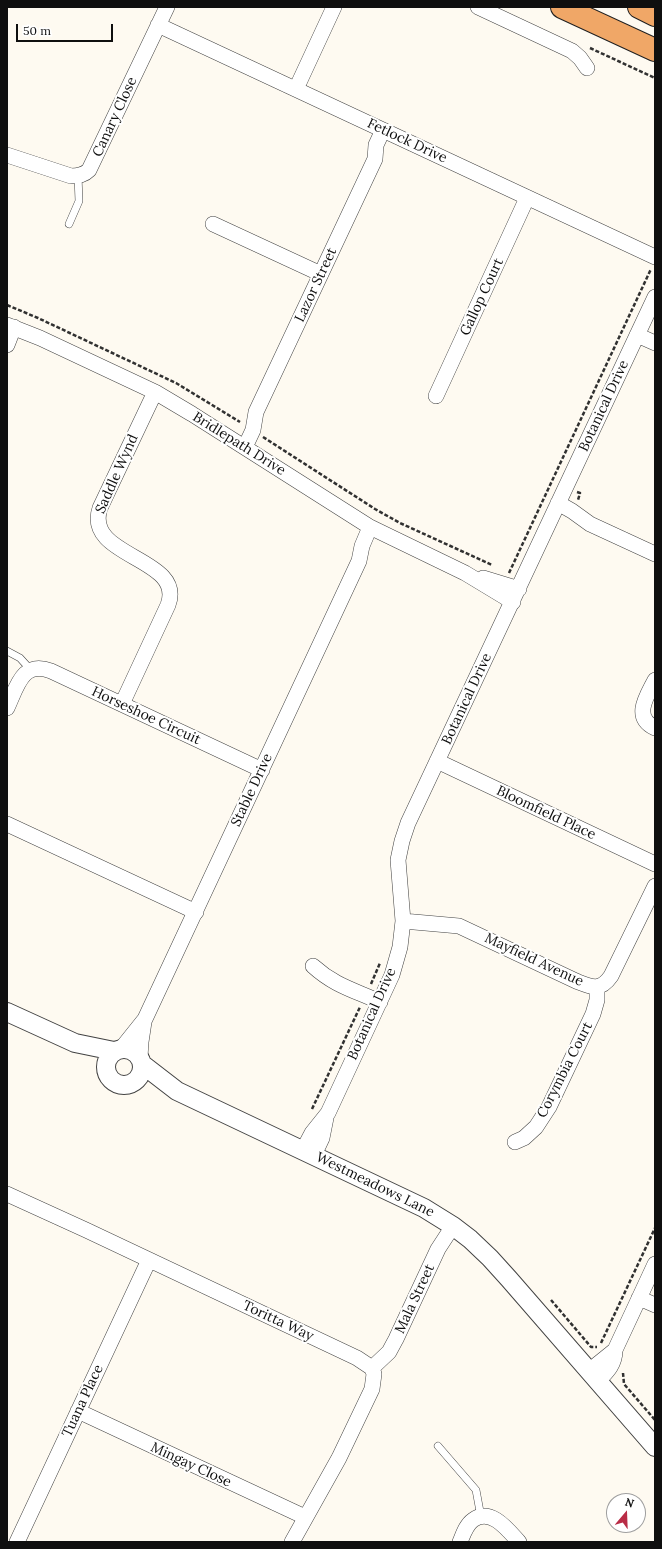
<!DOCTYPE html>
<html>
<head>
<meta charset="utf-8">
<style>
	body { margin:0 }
	#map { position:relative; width:662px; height:1549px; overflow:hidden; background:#fefaf1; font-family:Lora,serif }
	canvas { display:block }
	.frame { position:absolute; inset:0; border:8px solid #0f0f0f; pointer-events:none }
	.north { position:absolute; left:606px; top:1493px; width:40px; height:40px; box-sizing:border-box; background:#fff; border:1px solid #9f9f9f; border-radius:50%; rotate:19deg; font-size:11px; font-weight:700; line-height:16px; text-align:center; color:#0f0f0f }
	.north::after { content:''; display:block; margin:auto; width:14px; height:18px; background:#b92c46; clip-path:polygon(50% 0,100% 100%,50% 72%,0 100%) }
	.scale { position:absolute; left:16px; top:24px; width:97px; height:18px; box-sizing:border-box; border:2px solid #0f0f0f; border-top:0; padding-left:5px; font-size:12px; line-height:14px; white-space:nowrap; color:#0f0f0f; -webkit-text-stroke:3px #fff; paint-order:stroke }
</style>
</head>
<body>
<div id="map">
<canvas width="662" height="1549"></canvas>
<div class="frame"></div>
<div class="north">N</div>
<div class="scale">50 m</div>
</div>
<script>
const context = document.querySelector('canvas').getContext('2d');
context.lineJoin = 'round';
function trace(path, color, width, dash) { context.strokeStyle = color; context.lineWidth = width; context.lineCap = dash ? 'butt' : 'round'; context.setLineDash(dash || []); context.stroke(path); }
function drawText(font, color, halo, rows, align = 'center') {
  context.font = font + ' Lora,serif'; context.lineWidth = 4; context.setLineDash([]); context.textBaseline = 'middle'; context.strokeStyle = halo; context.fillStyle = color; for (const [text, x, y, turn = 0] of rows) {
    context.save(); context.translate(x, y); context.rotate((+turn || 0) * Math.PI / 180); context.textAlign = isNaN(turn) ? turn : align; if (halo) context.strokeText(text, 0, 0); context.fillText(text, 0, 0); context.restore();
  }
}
const service = new Path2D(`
	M69 224 79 201 78 176
	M7 651 20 658 30 669
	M438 1446 476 1490 481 1517`);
const minor = new Path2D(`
	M478 7 572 51 580 58 587 68
	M158 25 655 257
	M296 89 334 7
	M7 155 71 176C79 176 84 175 89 170L167 7
	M213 224 321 274
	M7 325 40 338 155 392 192 414 370 527 465 573 513 602
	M637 335 655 343
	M7 345 14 327
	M436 396 527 198
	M245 447 253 430 256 412 375 159 376 145 383 130
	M558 503 572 511 590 524 655 554
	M483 578 519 589
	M655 680C647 696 632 717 655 728
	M122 704 168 605C186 557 83 558 100 508L155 392
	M7 708C17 687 22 660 51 671L262 770
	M437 761 655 864
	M7 824 196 912
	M403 921 459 926 576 981C591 987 600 992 611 976L655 886
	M313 966C335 986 354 990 380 1002
	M121 1049 145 1019 359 561 362 546 370 527
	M140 1057 141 1042 144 1022
	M515 1142 524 1138 536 1127 549 1107 593 1014 597 1000V987
	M303 1150 312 1133 328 1113 392 975 400 947 403 921 398 860 402 841 408 823 655 297
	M314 1155 322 1138 326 1118
	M7 1194 86 1230 357 1358 372 1368 374 1374 372 1389 339 1458 292 1542
	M639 1298 655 1305
	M372 1368 389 1352 396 1339 438 1249 453 1226
	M589 1371 615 1350 655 1264
	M598 1381C608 1371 615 1364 615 1350
	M78 1411 305 1517
	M17 1542 149 1260
	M460 1542C463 1535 466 1525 473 1520 491 1507 508 1530 519 1542`);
const tertiary = new Path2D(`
	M7 1012 75 1043 114 1051
	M106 1067a18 18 0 1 1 36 0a18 18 0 1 1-36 0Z
	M142 1064 177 1091 424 1208 453 1226 470 1239 490 1258 509 1279 655 1447`);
const trunk = new Path2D(`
	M562 7 655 50
	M639 7 655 15`);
trace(service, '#424242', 8);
trace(minor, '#424242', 16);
trace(tertiary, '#424242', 20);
trace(trunk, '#202020', 24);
trace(new Path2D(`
	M590 48 655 78
	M7 305 38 318 176 383 240 422
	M263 437 375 509 400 523 492 565
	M577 492 580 493 578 500
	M509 573 651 269
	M371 984 380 963
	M312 1109 360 1007
	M551 1300 591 1347H597
	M601 1343 655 1228
	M623 1373 624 1384 655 1420`), '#313131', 2.5, [4, 2]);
trace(service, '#fff', 7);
trace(minor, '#fff', 15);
trace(tertiary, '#fff', 18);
trace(trunk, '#f0a767', 22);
drawText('14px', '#0f0f0f', '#fff', [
	["Canary Close",115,117,-65],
	["Fetlock Drive",407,141,25],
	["Lazor Street",316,285,-65],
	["Gallop Court",482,297,-65],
	["Botanical Drive",604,406,-65],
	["Bridlepath Drive",239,444,32],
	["Saddle Wynd",117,474,-66],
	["Botanical Drive",467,699,-65],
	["Horseshoe Circuit",146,716,25],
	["Stable Drive",252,790,-65],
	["Bloomfield Place",546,813,25],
	["Mayfield Avenue",534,960,25],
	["Botanical Drive",372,1014,-66],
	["Corymbia Court",565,1070,-63],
	["Westmeadows Lane",375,1185,26],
	["Mala Street",415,1299,-65],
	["Toritta Way",278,1321,25],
	["Tuana Place",83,1401,-65],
	["Mingay Close",191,1465,25]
]);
</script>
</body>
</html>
